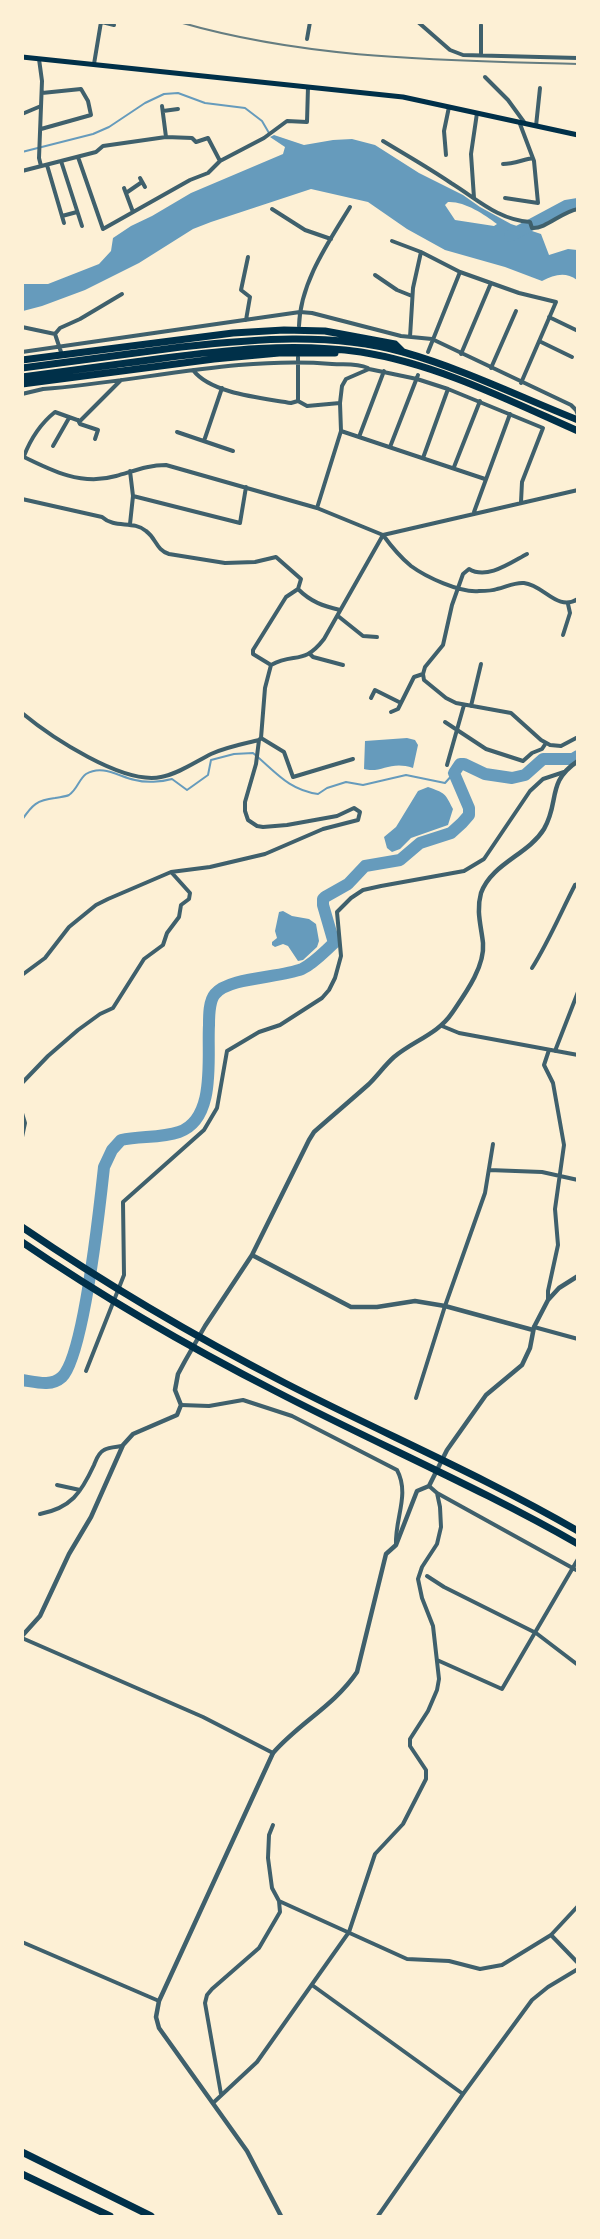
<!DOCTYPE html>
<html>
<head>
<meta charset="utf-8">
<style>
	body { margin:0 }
	#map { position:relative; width:600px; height:2239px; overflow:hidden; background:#fdf0d5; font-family:"Fira Sans",sans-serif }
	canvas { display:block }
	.frame { position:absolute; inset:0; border:24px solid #fdf0d5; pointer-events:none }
</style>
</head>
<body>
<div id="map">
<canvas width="600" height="2239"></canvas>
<div class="frame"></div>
</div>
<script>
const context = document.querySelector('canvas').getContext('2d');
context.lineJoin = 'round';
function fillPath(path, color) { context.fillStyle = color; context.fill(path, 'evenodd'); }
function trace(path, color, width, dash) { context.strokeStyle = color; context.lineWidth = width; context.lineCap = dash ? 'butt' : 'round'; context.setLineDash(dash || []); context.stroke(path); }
fillPath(new Path2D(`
	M274 135 304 145 333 140 352 139 375 145 419 173 463 195 480 207 511 224 541 234 549 255 568 249 577 250V280C565 271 554 275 542 281L505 267 445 250 407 229 368 202 311 189 211 222 193 229 139 263 85 290 42 306 23 311V284H48L99 264 111 251 113 238 131 226 152 216 191 193 283 154 285 147 270 137ZM448 202C464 201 484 214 497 224L494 226 455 220 445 205Z
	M407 738 415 740 418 745 413 768C390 760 381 774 364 769L365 741Z
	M428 787C445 793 445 793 453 809L448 825 411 838 400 849 392 852 387 848 384 837 396 827 418 791Z
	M283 911 292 916 309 919 316 924 319 941 317 947 303 960 298 961 288 946 283 944 275 947 272 945V942L277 938 275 931 279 912Z`), '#669bbc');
trace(new Path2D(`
	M22 152 93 134 109 127 145 103 164 94 178 93 205 103 245 108 262 121 269 133
	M22 820C32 805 37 800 55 798 59 797 65 797 69 795 77 790 79 779 86 774 103 764 119 777 135 780 146 783 161 782 172 779L187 790 208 775 211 760 234 754 253 753C275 771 288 790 318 794L327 788 346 782 363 785 406 775 445 783 454 773`), '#669bbc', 2);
trace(new Path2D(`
	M510 236 566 206 578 204
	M22 1380C36 1382 51 1387 62 1377 84 1355 100 1204 104 1167L112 1150 121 1140C140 1136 161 1138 179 1132 217 1119 207 1056 209 1025 209 1015 209 1001 215 994 229 977 280 978 302 969 314 963 324 952 334 943L323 905V899L325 897 348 884 365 866 400 860 420 843 451 833 462 823 469 815V808L454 773 460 764H464L485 774 512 778 525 775 543 759H573L578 756`), '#669bbc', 12);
trace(new Path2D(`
	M102 22 114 25
	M418 22 450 50 463 55 578 58
	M307 39 310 22
	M481 55V25
	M39 59 42 81 39 158 41 166
	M94 64 101 22
	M485 77 508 100 524 122
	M162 106 166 137
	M163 111 178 109
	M22 114 41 106
	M536 126 540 88
	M41 129 91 115 88 101 81 89 42 93
	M383 141C406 155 429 168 451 183 477 199 498 220 530 222L532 228C546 229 561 212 578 209
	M446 155 444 131 449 107
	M78 157 103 229 190 180 208 173 220 161 264 138 287 121 307 122 308 87
	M61 161 82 226
	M503 164C513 164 522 160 533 158
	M47 165 64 223
	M22 171 96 152 103 146 166 137 192 138 196 142 208 138 220 161
	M140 178 145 187
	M124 188 133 212
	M126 193 142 182
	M474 198 471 154 477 113
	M505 198 538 203 534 161 520 124
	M272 209 305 230 331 239
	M62 216 77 212
	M392 241 421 252 460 272 519 293 556 302 521 383
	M375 275 397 290 412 296
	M549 317 578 331
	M246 320 250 297 241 290 248 257
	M299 326C300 283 328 243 350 207
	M22 327 55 334 62 355
	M55 334 60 328 80 319 122 294
	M410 337 413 288 421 252
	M539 341 572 357
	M22 352 300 312 312 313 401 336 432 339 571 405 576 410 578 415
	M428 352 460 272
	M461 354 491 283
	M298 357V401L307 406 340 403
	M491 368 516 311
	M193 370C211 394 263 398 291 403L298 401
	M22 394 43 389C139 382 235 356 332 364 345 365 356 363 368 368
	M78 420 80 424 98 430 95 439
	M341 431 485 479
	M177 432 233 451
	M359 437 384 371
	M204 441 222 388
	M53 446 69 418
	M390 447 418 375
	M22 456C52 471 82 486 116 476 134 471 148 465 166 465L317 508 383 535 578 490
	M24 456C31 438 40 424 55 412L80 421 121 380
	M423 458 448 389
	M454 467 480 401
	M133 496 240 523 246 487
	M22 499 102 517C115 529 133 520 146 531 156 538 156 550 169 554L225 563 255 562 276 557 301 579 298 589 286 597 253 650V654L271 665
	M317 508 341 431 340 403 342 386 346 379 369 369 417 379 448 389 543 428 522 482 521 502
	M474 512 510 414
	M130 524 133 496 130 471
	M527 554C510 563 487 580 469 569L463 574 452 605 443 645 425 667 423 674 424 680 446 698 456 703 511 713 541 740 550 745 561 746 578 737
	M298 589C311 602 323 606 340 610
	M338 616 363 636 377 637
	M563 635 570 613 568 604
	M310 654 313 657 343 665
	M371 698 375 690 401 703
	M471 706 481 664
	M391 712 398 709 414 677 423 674
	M22 713C51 737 123 785 161 777 178 774 195 762 211 754 226 747 243 744 259 740L261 738 284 752 293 777 353 759
	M445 722 486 749 523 761 532 753 542 749 546 743
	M261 738 265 688 271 665C295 652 303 666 324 639L383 535C391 546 400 557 411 566 426 577 460 593 479 591 485 591 492 591 497 589 506 587 515 582 524 583 544 585 557 612 578 599
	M447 765 464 705
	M532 968C548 943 561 912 575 885L578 884
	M22 975 45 958 69 927 96 905 108 899 171 872 210 867 265 854 323 829 358 820 360 812 354 808 337 816 287 825 263 827 257 826 248 820 245 811V802L256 764 259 740
	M442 1026 459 1033 578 1055
	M555 1051 578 992
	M22 1083 48 1056 78 1030 100 1014 113 1008 144 959 163 945 167 933 179 917 181 905 189 899 190 893 172 873
	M22 1113 25 1123 22 1137
	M489 1170 542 1172 578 1180
	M548 1299V1291L558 1245 555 1209 564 1145 553 1083 544 1065 549 1050
	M534 1327 578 1339
	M86 1371 124 1275 123 1202 204 1130 217 1108 227 1051 259 1032 280 1025 322 998 329 990 335 978 341 956 337 912 351 898 363 890 381 886 464 871 484 859 530 791 543 779 564 772
	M416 1398 445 1306 485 1193 493 1144
	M181 1405 209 1406 243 1400 292 1416 397 1470C410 1494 395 1518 396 1544
	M57 1485 80 1490
	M429 1486 437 1493 578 1571
	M40 1514C71 1508 81 1493 94 1465 96 1460 98 1453 104 1450 109 1447 117 1447 122 1446
	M427 1576 444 1587 536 1633 578 1665
	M22 1638 203 1717 273 1753
	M437 1660 502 1689 578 1559
	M279 1901 407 1959 449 1961 480 1969 502 1965 551 1935 578 1906
	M551 1935 578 1963
	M22 1942 159 2001
	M312 1985 463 2094
	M221 2094 205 2003 207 1995 212 1989 259 1948 280 1912 279 1901 272 1888 268 1858 269 1835 273 1825
	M213 2103 257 2062 349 1932 375 1854 403 1824 426 1779V1770L410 1746V1739L428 1711 437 1690 439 1679 433 1626 422 1598 418 1579 422 1567 437 1544 441 1527 440 1507 437 1493
	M378 2216 463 2094 532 2000 548 1987 578 1969`), '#3f606c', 4);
trace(new Path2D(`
	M252 1255 351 1307H377L415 1301 445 1306 533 1330
	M22 1636 40 1616 69 1554 91 1517 123 1445 133 1434 177 1415 181 1405 175 1390 178 1374 185 1361 205 1326 252 1255 309 1140 314 1132C332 1116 351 1100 369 1084 378 1075 385 1065 394 1057 413 1041 438 1034 452 1013 465 994 485 967 483 943 481 925 476 911 481 893 492 863 528 855 544 829 560 802 546 782 578 761
	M281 2216 247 2151 159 2028 156 2017 159 2001 273 1753C299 1723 334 1706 357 1672L386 1554 396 1545 417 1491 429 1486 447 1450 486 1395 522 1365 530 1348 534 1327 548 1300 559 1288 578 1276`), '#3f606c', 4.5);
trace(new Path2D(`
	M22 57 403 97 578 135`), '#003049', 5);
trace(new Path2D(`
	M22 360 233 333 284 330 325 331 395 344 403 352
	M22 368C75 361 128 354 181 347 255 339 330 332 403 352 463 369 520 397 578 420
	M22 377C67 371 112 365 157 359 225 350 293 342 361 352 437 364 508 400 578 431
	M22 384 214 359 279 353H335`), '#003049', 7);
trace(new Path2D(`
	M22 1227C107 1285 194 1336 285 1383 382 1433 483 1476 578 1531
	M22 1242C104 1298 189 1347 277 1392 377 1444 480 1488 578 1544
	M22 2152 151 2216
	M22 2174 110 2216`), '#003049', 7);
trace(new Path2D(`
	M179 22C310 60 443 60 578 64`), '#657d81', 2);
</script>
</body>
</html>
